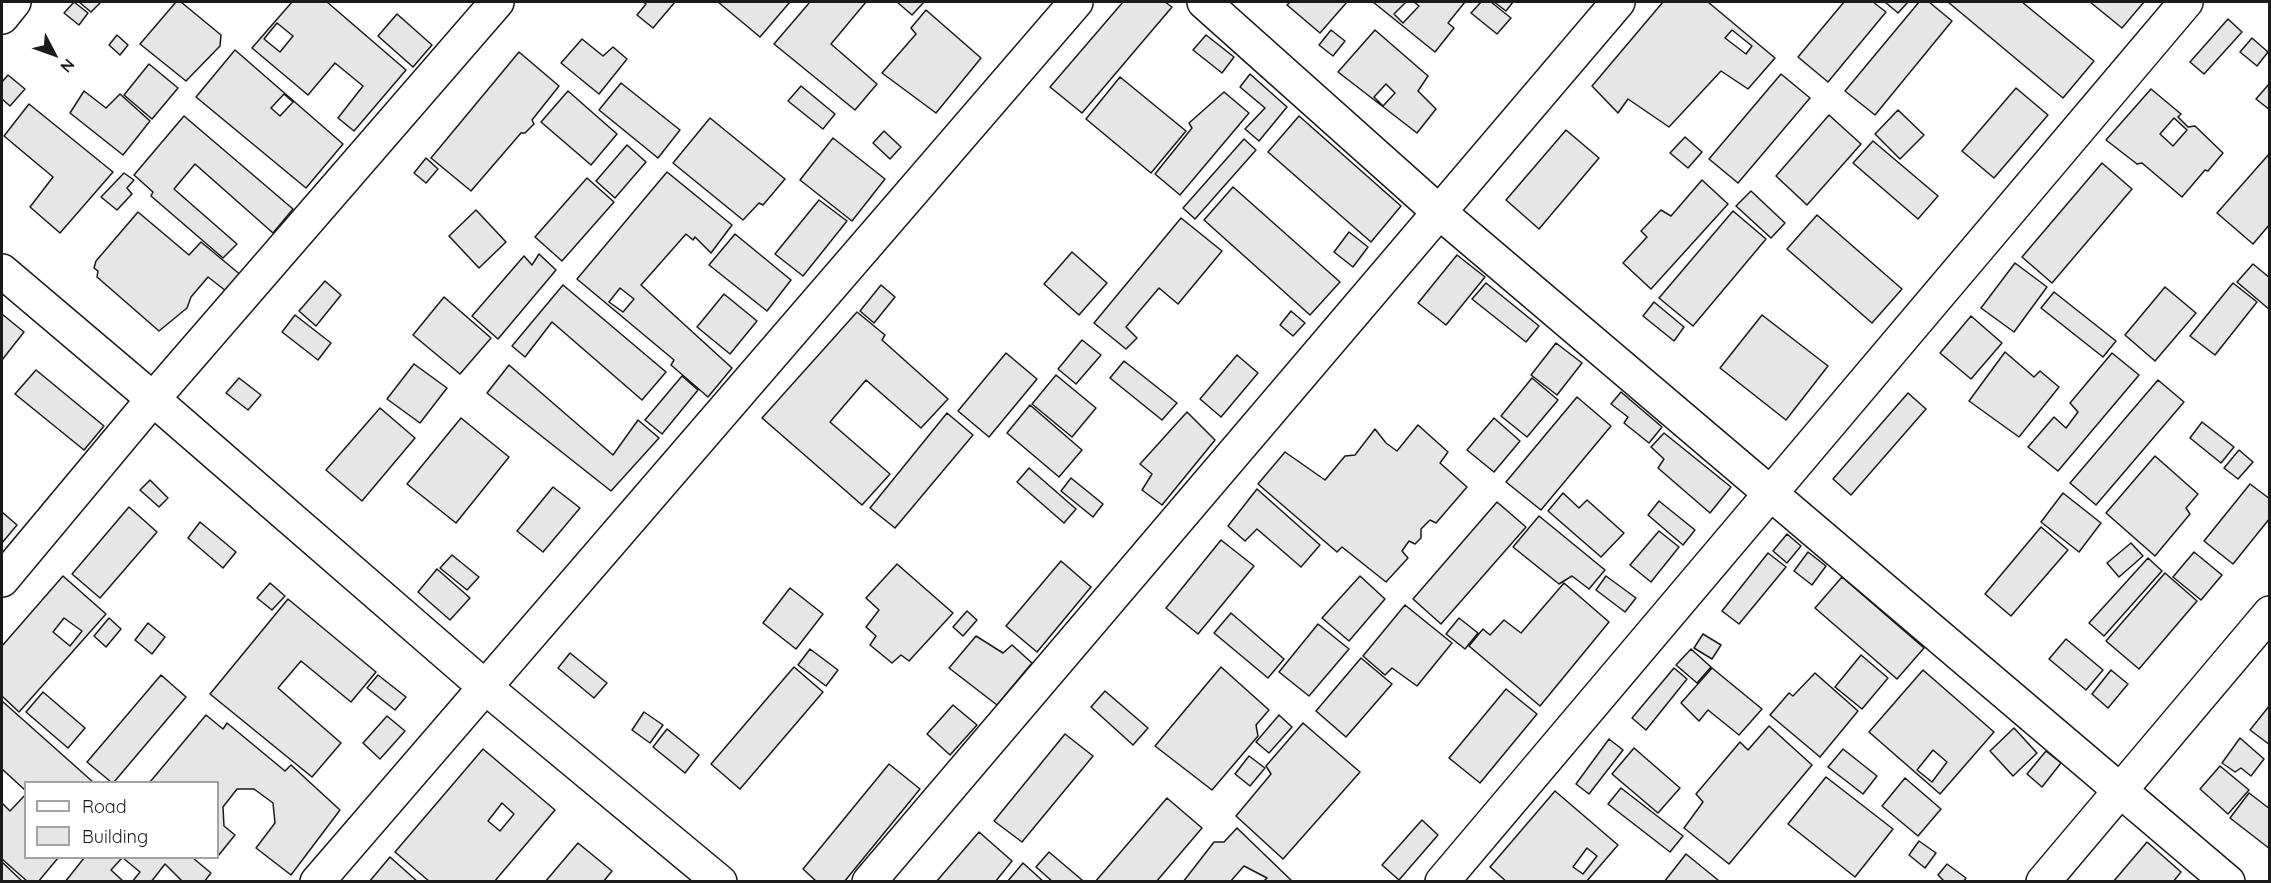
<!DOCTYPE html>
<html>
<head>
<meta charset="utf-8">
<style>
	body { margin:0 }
	#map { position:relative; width:2271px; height:883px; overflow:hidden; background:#fff; font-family:Quicksand,sans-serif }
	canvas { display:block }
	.frame { position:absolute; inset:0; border:3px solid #1a1a1a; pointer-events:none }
	.legend { position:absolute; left:24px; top:781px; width:195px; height:78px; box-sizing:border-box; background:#fff; border:2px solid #a3a3a3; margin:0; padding:8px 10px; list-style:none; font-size:18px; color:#1a1a1a }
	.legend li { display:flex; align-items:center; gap:12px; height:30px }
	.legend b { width:30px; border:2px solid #a3a3a3 }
	.north { position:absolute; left:24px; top:24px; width:60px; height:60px; -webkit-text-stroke:4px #fff; paint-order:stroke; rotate:131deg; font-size:16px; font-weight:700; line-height:24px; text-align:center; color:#1a1a1a }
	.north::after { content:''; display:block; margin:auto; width:21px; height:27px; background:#1a1a1a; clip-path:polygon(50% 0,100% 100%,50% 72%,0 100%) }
</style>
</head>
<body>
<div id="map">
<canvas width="2271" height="883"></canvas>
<div class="frame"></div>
<ul class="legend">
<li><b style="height:8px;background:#fff"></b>Road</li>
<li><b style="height:16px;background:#e6e6e6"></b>Building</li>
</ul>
<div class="north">N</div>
</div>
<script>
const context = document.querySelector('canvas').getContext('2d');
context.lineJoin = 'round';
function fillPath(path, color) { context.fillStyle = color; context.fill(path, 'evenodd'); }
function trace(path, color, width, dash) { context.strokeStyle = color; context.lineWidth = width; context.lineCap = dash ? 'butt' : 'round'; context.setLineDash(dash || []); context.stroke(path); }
const building = new Path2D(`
	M74 2 88 13 79 25 64 13Z
	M79 2H101L91 12Z
	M176 2H181L221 35 220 46 186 81 140 44Z
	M292 2H327L406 70 354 131 338 118 363 86 335 63 308 95 252 48ZM277 23 293 36 280 52 264 39Z
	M643 2H675L653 28 637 15 646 4Z
	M718 2H790L760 37Z
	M810 2H866L831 44 877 84 855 110 774 44Z
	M897 2H924L912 15Z
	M1123 2H1165L1172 7 1082 113 1050 87Z
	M1290 2H1347L1320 33 1287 5Z
	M1373 2H1406L1394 14 1403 23 1419 6 1414 2H1465L1448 23 1454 28 1435 52Z
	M1481 2H1491L1511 18 1497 34 1471 13Z
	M1494 2H1513L1506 11Z
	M1663 2H1708L1775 58 1748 89 1721 71 1669 127 1628 99 1618 113 1592 86ZM1732 30 1752 46 1746 54 1725 38Z
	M1844 2H1873L1886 12 1828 82 1798 57Z
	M1885 2H1908L1898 13Z
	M1919 2H1929L1952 21 1875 115 1845 91Z
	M1948 2H2022L2094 61 2063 98Z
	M2090 2H2144L2122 28Z
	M926 10 981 58 936 113 882 73 916 34 911 28Z
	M397 14 432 45 413 67 378 36Z
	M2228 19 2242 32 2204 74 2190 62Z
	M1331 30 1345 41 1333 56 1319 45Z
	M1375 30 1428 76 1418 91 1436 109 1417 133 1338 72ZM1386 84 1395 93 1383 106 1374 97Z
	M117 35 128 45 120 55 109 45Z
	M1206 35 1234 57 1222 73 1193 50Z
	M2252 38 2268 52 2257 66 2240 52Z
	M582 39 603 56 613 47 627 59 599 94 561 63Z
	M235 50 343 144 306 188 196 97ZM284 94 293 102 280 116 271 108Z
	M519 52 559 86 532 120 534 124 525 133H521L471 191 431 158Z
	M149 64 178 88 152 119 124 95Z
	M1250 74 1287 107 1259 141 1245 129 1265 108 1240 87Z
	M1781 74 1810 98 1738 183 1709 159Z
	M8 75 25 89 10 106 2 99V82Z
	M1120 77 1186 131 1151 173 1086 119Z
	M621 83 680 130 658 158 599 110Z
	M2270 83V110L2256 99Z
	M801 86 835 114 823 129 788 101Z
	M2016 88 2048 115 1994 178 1962 151Z
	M2151 89 2181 114 2178 117 2188 127 2195 126 2223 153 2208 171 2205 170 2182 197 2142 163 2137 164 2106 140ZM2174 118 2187 130 2173 146 2160 134Z
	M84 91 106 108 120 94 150 121 123 155 70 113Z
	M568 91 617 134 591 165 541 122Z
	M1224 92 1249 113 1180 195 1155 174 1192 128 1189 123Z
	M29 104 113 172 60 233 30 207 53 177 4 136Z
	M1898 110 1924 135 1900 159 1875 134Z
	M1829 115 1861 144 1807 205 1776 176Z
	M184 116 293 209 273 233 195 164 174 189 237 244 223 258 151 196 153 192 134 175Z
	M1299 116 1401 206 1371 242 1268 152Z
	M710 118 785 179 763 205 759 203 743 220 673 163Z
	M1566 130 1599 158 1539 229 1506 200Z
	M884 131 901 147 890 159 873 143Z
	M1685 137 1702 152 1688 168 1670 153Z
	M833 138 885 179 852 221 800 180Z
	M1244 139 1256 150 1195 219 1183 208Z
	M1873 141 1938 196 1918 219 1853 163Z
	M627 145 646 162 615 198 596 181Z
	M2270 153V224L2253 244 2217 213Z
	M426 158 438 169 426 183 414 173Z
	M2102 163 2132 189 2052 283 2022 257Z
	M667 172 732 225 711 253 695 237 693 240 686 234 641 285 732 368 708 397 671 365 674 360 577 279ZM620 288 634 299 623 312 609 302Z
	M124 173 134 180 127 188 132 194 117 210 101 197Z
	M587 178 614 202 562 261 535 237Z
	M1702 180 1728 204 1651 289 1623 263 1647 237 1641 231 1661 210 1671 216Z
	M1233 187 1340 282 1310 315 1204 220Z
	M1751 191 1785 223 1771 238 1736 206Z
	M819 200 847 221 803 276 775 254Z
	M476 210 506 242 479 268 449 236Z
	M1733 211 1766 239 1693 326 1659 298Z
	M138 212 189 255 201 242 242 276 226 291 208 277 191 297 187 308 159 331 97 277 98 271 94 268 96 261Z
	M1817 215 1902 289 1872 323 1787 249Z
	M1181 218 1222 251 1178 304 1159 288 1126 327 1137 338 1126 349 1094 323Z
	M1349 232 1368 247 1353 267 1334 252Z
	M735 234 791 280 767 311 709 265Z
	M1072 252 1107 283 1079 315 1044 284Z
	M539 254 556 270 498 339 472 316 524 256 532 265Z
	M1457 255 1485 277 1446 325 1418 303Z
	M2015 263 2047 287 2014 332 1981 308Z
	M2253 264 2270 278V310L2237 282Z
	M325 281 341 295 316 326 299 311Z
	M1486 283 1539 326 1526 342 1472 299Z
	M2233 283 2257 302 2215 355 2190 336Z
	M563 285 666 372 642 400 552 322 525 357 512 346Z
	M881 285 895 297 874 323 860 311Z
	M2165 287 2196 313 2155 361 2125 335Z
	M2054 292 2116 341 2103 357 2041 308Z
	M724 294 757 321 730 354 697 327Z
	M444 297 491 338 460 374 413 335Z
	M1654 302 1684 327 1674 341 1643 316Z
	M1291 311 1305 323 1293 336 1280 325Z
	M857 312 885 335 882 340 948 399 921 428 866 380 830 422 890 474 862 505 762 418Z
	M2 314 24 332 2 360Z
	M295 315 331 343 318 360 282 332Z
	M1762 315 1828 366 1786 420 1720 368Z
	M1971 316 2002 343 1971 379 1940 353Z
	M1082 340 1101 355 1076 384 1058 369Z
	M1556 343 1582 363 1557 395 1531 375Z
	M2005 352 2034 377 2040 371 2059 387 2019 437 1969 401Z
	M1006 353 1037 379 989 437 958 411Z
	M2112 353 2139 375 2058 471 2028 447 2054 417 2066 428 2078 412 2070 403Z
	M1237 355 1258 373 1221 417 1200 399Z
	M1124 361 1177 403 1162 420 1110 378Z
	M414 364 447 388 420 423 387 399Z
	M509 365 613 455 638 420 659 438 611 491 487 393Z
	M36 370 104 426 84 450 15 394Z
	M1056 375 1096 408 1072 437 1032 404Z
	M682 376 698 390 662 434 645 420Z
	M239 378 261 395 248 410 226 393Z
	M1532 378 1558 400 1527 437 1501 416Z
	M2158 380 2184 402 2096 505 2070 483Z
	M1621 392 1662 427 1649 443 1624 423 1628 417 1611 404Z
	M1908 393 1926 409 1851 495 1833 479Z
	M1577 397 1611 426 1541 510 1506 482Z
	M1030 405 1082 450 1059 477 1007 433Z
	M380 408 415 438 362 501 326 470Z
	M1187 412 1215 440 1162 505 1142 490 1152 474 1140 464Z
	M947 413 973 435 895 528 870 508Z
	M461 418 509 457 456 523 407 484Z
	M1494 418 1520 441 1494 472 1467 450Z
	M2202 422 2234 447 2221 463 2190 438Z
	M1418 425 1448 452 1440 463 1467 487 1436 523 1430 520 1421 529V538L1415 544 1409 541 1402 551 1408 558 1386 582 1342 547 1337 552 1258 484 1285 452 1325 480 1345 456 1355 455 1375 429 1386 443 1397 451Z
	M1664 433 1731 487 1710 513 1658 468 1664 459 1651 447Z
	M2239 450 2253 462 2238 479 2224 468Z
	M2155 456 2198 494 2186 508 2190 514 2155 556 2106 513Z
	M1029 468 1076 509 1064 523 1017 482Z
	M1071 478 1103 504 1093 517 1061 491Z
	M150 480 168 498 159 507 140 490Z
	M2250 484 2270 499V518L2233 564 2204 541Z
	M553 487 580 508 543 552 517 531Z
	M1257 489 1320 545 1301 567 1257 529 1245 541 1228 526Z
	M1563 493 1579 508 1587 500 1624 533 1601 557 1548 511Z
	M2063 493 2101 523 2079 552 2041 522Z
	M1659 501 1695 530 1683 545 1648 515Z
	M1497 502 1526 527 1441 624 1413 599Z
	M129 507 157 532 100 598 72 574Z
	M2 512 17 525 2 543Z
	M1539 516 1605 570 1589 589 1572 576 1559 584 1513 547Z
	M200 522 236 552 223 568 188 538Z
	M2041 527 2068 550 2011 616 1985 594Z
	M1659 531 1679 547 1651 582 1630 565Z
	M1787 534 1801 546 1787 563 1773 551Z
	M1221 540 1254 566 1198 634 1166 608Z
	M2131 543 2143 556 2119 577 2107 563Z
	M1808 552 1826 566 1812 585 1794 571Z
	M2194 552 2222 575 2201 600 2173 577Z
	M1768 553 1786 567 1739 624 1722 611Z
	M452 555 479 577 467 590 440 568Z
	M2148 558 2162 571 2104 636 2089 623Z
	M1061 561 1091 587 1037 652 1006 626Z
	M897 564 953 613 909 661 901 655 892 663 870 645 876 636 866 627 879 610 866 598Z
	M437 569 470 598 450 620 418 592Z
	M2165 573 2197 601 2139 669 2106 641Z
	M63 576 106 614 19 712 2 696V646ZM64 618 82 631 70 646 53 632Z
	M1360 576 1385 599 1349 641 1322 618Z
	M1606 576 1636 598 1625 612 1596 590Z
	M1842 577 1924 648 1897 679 1815 608Z
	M270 583 285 596 272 610 257 598Z
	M1564 583 1609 622 1540 706 1469 646 1483 629 1490 635 1504 620 1521 633Z
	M790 588 823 614 796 649 763 623Z
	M288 599 376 672 351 702 301 661 278 688 341 743 312 777 210 694Z
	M1405 605 1452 643 1417 686 1392 668 1385 675 1363 656Z
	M967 611 977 620 963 636 953 627Z
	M1231 613 1284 659 1268 678 1214 633Z
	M109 618 121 629 106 647 94 636Z
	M1459 618 1478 633 1465 649 1446 634Z
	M148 623 165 637 152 654 135 640Z
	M1318 624 1349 649 1309 696 1279 672Z
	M1703 634 1721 645 1712 659 1694 648Z
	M976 636 1003 653 1012 645 1032 663 997 705 949 668Z
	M2066 639 2103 670 2086 690 2049 659Z
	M810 649 838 670 826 686 798 665Z
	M1691 649 1711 667 1697 683 1676 665Z
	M570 653 607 683 594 698 558 668Z
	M1861 655 1888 678 1862 709 1835 687Z
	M1361 658 1392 684 1346 737 1316 711Z
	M794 667 823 692 740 789 711 764Z
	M1221 667 1269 710 1256 725 1258 736 1212 790 1155 746Z
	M1674 668 1687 679 1646 730 1632 718Z
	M1712 668 1762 709 1739 735 1708 710 1699 721 1681 703Z
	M1923 670 1994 732 1940 794 1869 732ZM1933 750 1947 762 1932 782 1917 770Z
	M2111 670 2128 684 2108 708 2092 694Z
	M1815 673 1858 711 1820 757 1770 715 1789 693 1793 696Z
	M161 675 186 697 114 782H111L87 762Z
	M378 675 406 697 395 710 367 688Z
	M1506 689 1537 714 1480 783 1449 758Z
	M1105 691 1148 728 1133 745 1091 707Z
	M43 692 85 728 68 748 26 712Z
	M2 701 93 782H26V791L2 769Z
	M953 705 977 725 950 755 927 734Z
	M2270 705V745L2250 730Z
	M644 712 663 725 650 743 632 730Z
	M206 715 223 729 227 723 285 771 291 765 340 810 291 875 256 848 275 823 273 803 254 789H237L223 807 224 826 235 835 218 856V782H150Z
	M1279 715 1292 727 1269 753 1256 742Z
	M387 716 405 731 380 759 363 743Z
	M1303 723 1360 772 1283 859 1236 816 1271 774 1266 766Z
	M1769 726 1812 765 1729 864 1684 828 1703 802 1696 794 1740 742 1748 750Z
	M2014 728 2037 753 2013 776 1990 751Z
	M667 729 699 755 685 773 653 747Z
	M1065 734 1093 756 1022 842 994 821Z
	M2240 738 2264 759 2251 776 2241 768 2235 772 2222 763Z
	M1609 739 1623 750 1589 794 1576 784Z
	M1634 748 1680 788 1658 813 1612 774Z
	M483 749 555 810 494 882H430L395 852ZM502 803 514 814 500 831 488 821Z
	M1843 749 1877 776 1863 794 1828 767Z
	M2046 751 2061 763 2042 787 2027 774Z
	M1249 756 1265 768 1250 786 1235 774Z
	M889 764 920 789 844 882H817L803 869Z
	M2220 766 2249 790 2228 814 2200 789Z
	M1826 777 1893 829 1855 877 1788 824Z
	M1905 778 1941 809 1918 836 1882 806Z
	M1621 788 1683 836 1670 852 1608 804Z
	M1555 791 1618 845 1586 882H1507L1490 867ZM1587 848 1597 856 1583 874 1573 867Z
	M2249 793 2270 809V849L2230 818Z
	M26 794V858H58L38 882H28L2 859V803L10 811Z
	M1167 798 1202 828 1156 882H1095Z
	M1422 820 1438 835 1399 880 1382 865Z
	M1237 828 1293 882H1263L1267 878 1244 866 1230 882H1183L1214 842H1224Z
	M979 832 1012 861 995 882H936Z
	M1919 841 1936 853 1925 868 1909 855Z
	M2147 842 2181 872 2173 882H2113Z
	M578 843 612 871 603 882H545Z
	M1049 852 1082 880 1080 882H1053L1036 867Z
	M1686 854 1718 880 1716 882H1664Z
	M390 857 418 882H369Z
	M84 858H122L111 870 124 882H65Z
	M123 858H193L211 873 204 882H183L165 864 151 882H132L140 872Z
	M2 862 23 882H2Z
	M1023 863 1044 882H1007Z
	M1947 864 1966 878 1963 882H1945L1938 875Z`);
fillPath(building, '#e6e6e6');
trace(building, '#1a1a1a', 1.5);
const minor = new Path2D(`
	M1204 2 1438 211 2228 882
	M2 17 14 2
	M2 271 153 399 485 687 720 882
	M2 580 153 399 497 2
	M317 882 1076 2
	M869 882 1618 2
	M1442 882 2186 2
	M2043 882 2270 613`);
trace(minor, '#1a1a1a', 36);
trace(minor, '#fff', 33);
</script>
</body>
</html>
